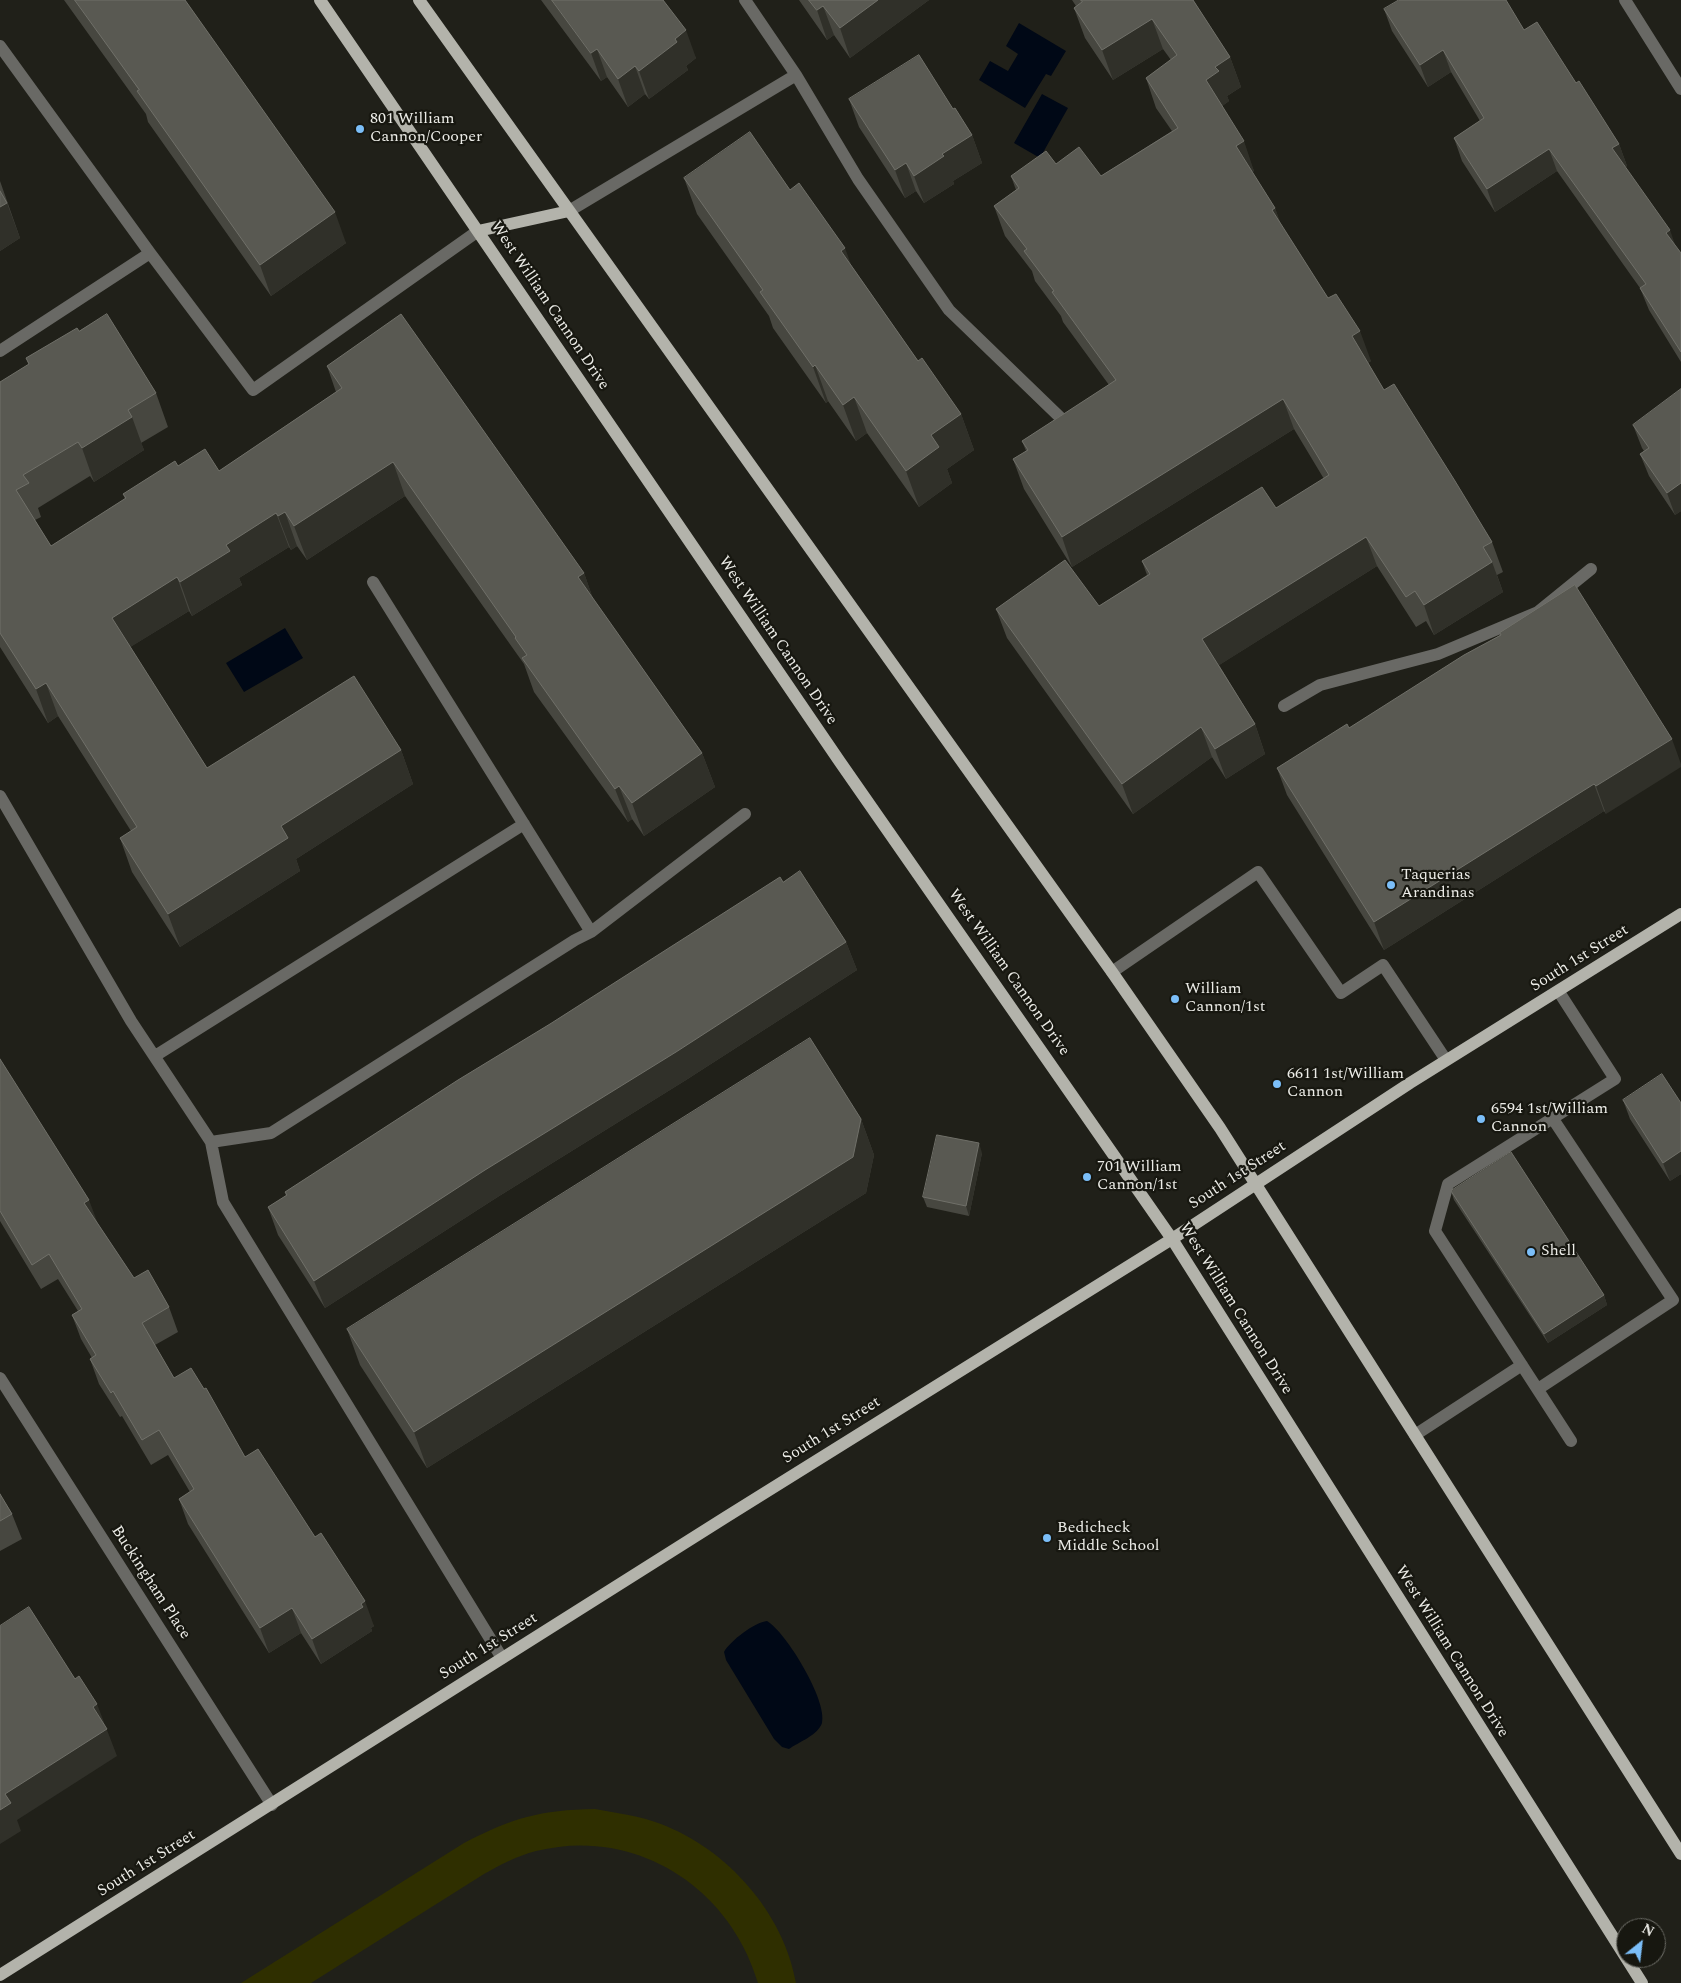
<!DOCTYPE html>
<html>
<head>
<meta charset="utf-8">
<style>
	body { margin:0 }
	#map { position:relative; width:1681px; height:1983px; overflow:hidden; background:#202019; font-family:Spectral,serif }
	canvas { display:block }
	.north { position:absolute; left:1616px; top:1918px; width:50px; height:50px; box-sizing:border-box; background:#171710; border:1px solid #6c6c66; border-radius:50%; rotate:29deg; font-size:14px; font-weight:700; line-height:20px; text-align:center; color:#ecece7 }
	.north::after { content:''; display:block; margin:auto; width:18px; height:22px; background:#7bbef8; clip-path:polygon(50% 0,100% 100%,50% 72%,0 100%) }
</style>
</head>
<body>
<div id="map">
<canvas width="1681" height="1983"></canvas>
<div class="north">N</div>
</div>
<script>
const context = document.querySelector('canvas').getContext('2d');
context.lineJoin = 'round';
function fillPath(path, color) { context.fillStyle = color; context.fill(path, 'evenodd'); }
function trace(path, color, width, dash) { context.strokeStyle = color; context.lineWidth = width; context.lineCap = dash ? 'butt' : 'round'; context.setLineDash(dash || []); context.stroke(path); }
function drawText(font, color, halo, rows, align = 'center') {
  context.font = font + ' Spectral,serif'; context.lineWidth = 4.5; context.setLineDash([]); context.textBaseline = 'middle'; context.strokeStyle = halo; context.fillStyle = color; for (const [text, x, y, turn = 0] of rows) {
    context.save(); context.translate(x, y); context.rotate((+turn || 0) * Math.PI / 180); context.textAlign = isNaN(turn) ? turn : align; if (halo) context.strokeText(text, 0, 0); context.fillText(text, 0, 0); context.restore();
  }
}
fillPath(new Path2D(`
	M595 1809C617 1813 640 1816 661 1824 727 1849 784 1913 796 1983H758C730 1887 635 1826 536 1851 517 1856 500 1865 484 1874L311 1983H241L464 1843C512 1818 540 1810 595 1809Z`), '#2f2f00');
fillPath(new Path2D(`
	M1019 23 1066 51 1051 76 1046 74 1025 108 979 80 990 61 1008 71 1018 54 1006 46Z
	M1042 94 1068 108 1040 158 1014 143Z
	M285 628 303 658 244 692 226 663Z
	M767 1621C786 1632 828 1701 822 1723 818 1735 799 1742 789 1749L782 1747 774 1739 726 1660 724 1652C730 1641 755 1622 767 1621Z`), '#000816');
trace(new Path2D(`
	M1625 0 1681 89
	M0 46 150 253 253 390 478 231
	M796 75 858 179 949 310 1068 425
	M569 211 796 75 745 0
	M0 351 150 253
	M373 582 591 932
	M1284 706 1320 685 1438 654 1538 612 1591 569
	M0 796 131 1021 211 1142 223 1202 502 1658
	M1112 972 1258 872 1341 993 1383 965 1446 1060
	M1559 992 1615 1079 1448 1184 1435 1231 1571 1441
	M155 1056 524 824
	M211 1142 271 1133 575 940 591 932 745 814
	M0 1378 272 1805
	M1538 1389 1673 1300 1553 1119
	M1415 1435 1522 1365`), '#696965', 12);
trace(new Path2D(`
	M320 0 840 762 1172 1239 1642 1983
	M419 0 1112 972 1220 1128 1681 1854
	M478 231 569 211
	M0 1975 726 1517 1172 1239 1410 1083 1681 914`), '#b3b3ab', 12);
fillPath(new Path2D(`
	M64 0H185L346 243 271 296 148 122 146 114Z
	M541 0H663L696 58 686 66 688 70 649 99 645 94 628 107 607 77 601 81Z
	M799 0H929L850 58 834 35 827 40Z
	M1072 0H1193L1230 57 1241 87 1227 96 1229 101 1222 106 1254 171 1252 172 1275 208 1280 223 1328 298 1371 361 1368 363 1384 390 1492 542 1503 572 1497 575 1503 592 1434 635 1426 621 1416 627 1377 566 1219 665 1255 724 1265 754 1226 779 1212 757 1133 814 1007 638 996 609 1099 606 1147 575 1142 561 1276 508 1324 479 1294 429 1072 567 1024 489 1013 459 1026 451 1022 441 1109 385 1063 322 1061 316 1035 281 1032 271 1005 236 994 206 1016 190 1011 176 1056 164 1101 176 1172 131 1156 108 1146 78 1171 60 1163 49 1113 80 1085 38 1074 8 1076 6Z
	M1384 9 1524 30 1576 83 1619 144 1627 166 1625 167 1676 247 1681 253V362L1649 310 1640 288 1557 171 1495 212 1462 161 1454 138 1480 121 1451 72 1428 87 1392 31Z
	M849 99 953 109 972 135 982 163 953 181 954 184 924 203 916 191 905 198 859 127Z
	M684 178 790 190 851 265 918 361 961 414 974 450 947 469 952 483 919 507 867 433 856 441 828 401 826 403 773 328 769 316 697 214Z
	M0 181 20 238 0 251Z
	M79 331 156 393 168 427 141 443 144 450 94 482 90 476 38 508 41 517 35 520 51 546 125 499 123 494 178 466 219 471 336 392 327 366 584 573 593 599 702 753 715 787 644 836 632 819 628 822 534 692 524 664 405 496 307 560 297 546 291 550 289 547 239 578 242 585 192 616 189 611 130 647 207 768 401 750 413 784 296 859 300 871 180 947 132 872 120 838 131 831 58 716 48 723 0 647V382L29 365 26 358Z
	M1681 389V511L1675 515 1649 476 1640 454 1644 451 1642 448 1633 425Z
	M1575 585 1606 814 1604 811 1384 950 1287 795 1277 768 1349 728 1500 635V633Z
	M783 882 846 942 857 970 686 1080 496 1198 325 1308 278 1235 268 1207 286 1196 285 1192Z
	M0 1059 98 1224 134 1278 169 1307 178 1332 155 1345 174 1378 245 1457 315 1537 374 1626 371 1628 372 1631 321 1664 301 1633 269 1653 188 1524 179 1499 190 1492 168 1455 151 1465 122 1416 120 1417 99 1384 90 1359 92 1358 81 1339 72 1315 78 1311 58 1279 41 1289 0 1221Z
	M1623 1100 1681 1103V1174L1670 1181 1630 1119Z
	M861 1119 874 1155 866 1193 427 1468 360 1365 347 1329Z
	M982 1153 969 1216 927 1207 923 1197Z
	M1451 1191 1604 1295 1607 1305 1548 1343 1454 1200Z
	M0 1494 12 1514 22 1539 0 1551Z`), '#474740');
fillPath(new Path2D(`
	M878 0H929L850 58 840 28Z
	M823 6 834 35 827 40 817 10Z
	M1152 19 1163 49 1113 80 1102 50Z
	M686 30 696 58 686 66 688 70 649 99 639 71 675 39Z
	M597 49 607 77 601 81 591 53Z
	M1443 50 1451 72 1428 87 1420 65Z
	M1230 57 1241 87 1227 96 1229 101 1217 110 1206 80 1215 67Z
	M635 66 645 94 628 107 618 79Z
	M972 135 982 163 953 181 954 184 924 203 914 176 942 154Z
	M1244 141 1254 171 1246 176 1236 146Z
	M1619 144 1627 166 1620 171 1612 148Z
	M1549 149 1557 171 1495 212 1487 189Z
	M906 163 916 191 905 198 895 170Z
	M7 203 20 238 0 251V207Z
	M1275 208 1286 238 1272 210Z
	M335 212 346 243 271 296 260 265Z
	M1670 230 1678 253 1666 233Z
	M845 248 858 284 841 251Z
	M1360 331 1371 361 1363 366 1352 336Z
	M815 365 828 401 826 403 813 367Z
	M854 397 867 433 856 441 843 405Z
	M1283 399 1294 429 1072 567 1062 537Z
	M961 414 974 450 947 469 952 483 919 507 906 471 931 435Z
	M132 417 144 450 94 482 82 448Z
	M393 462 405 496 307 560 294 526Z
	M1681 483V511L1675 515 1667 493Z
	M285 512 297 546 291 550 278 516Z
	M276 513 289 547 239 578 242 585 192 616 180 582 226 545Z
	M1366 537 1377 566 1213 669 1202 639Z
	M1492 562 1503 592 1434 635 1424 605Z
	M584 573 596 607 578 577Z
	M177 577 189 611 124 651 112 618Z
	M46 683 58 716 48 723 36 689Z
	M1255 724 1265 754 1226 779 1215 749Z
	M1201 727 1212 757 1133 814 1122 784Z
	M1672 739 1681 764V767L1606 814 1596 786Z
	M401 750 413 784 296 859 300 871 180 947 168 914 281 826Z
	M702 753 715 787 644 836 632 803Z
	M1594 784 1604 811 1384 950 1374 922Z
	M619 786 632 819 628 822 615 789Z
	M846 942 857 970 686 1080 496 1198 325 1308 314 1281 485 1170Z
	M861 1119 874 1155 866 1193 427 1468 414 1432Z
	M979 1143 982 1153 969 1216 966 1206Z
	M1681 1151V1174L1670 1181 1663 1163Z
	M89 1200 98 1224 84 1203Z
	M1604 1295 1607 1305 1548 1343 1544 1334Z
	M365 1601 374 1626 371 1628 372 1631 321 1664 312 1639Z
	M292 1608 301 1633 269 1653 260 1628Z
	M97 1704 117 1756 17 1820 21 1831 0 1844V1810L5 1794 93 1707Z`), '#303029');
const building = new Path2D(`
	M75 0H185L335 212 260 265 137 91 139 90Z
	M552 0H663L686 30 675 39 677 42 639 71 635 66 618 79 597 49 591 53Z
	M809 0H878L840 28 823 6 817 10Z
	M1081 0H1193L1230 57 1215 67 1219 71 1206 80 1244 141 1236 146 1275 208 1272 210 1328 298 1336 294 1360 331 1352 336 1384 390 1394 384 1455 481 1492 542 1483 547 1492 562 1424 605 1415 591 1406 597 1366 537 1202 639 1255 724 1215 749 1201 727 1122 784 996 609 1065 560 1099 606 1150 574 1142 561 1262 487 1276 508 1329 475 1283 399 1062 537 1013 459 1028 450 1022 441 1116 380 1052 292 1054 291 1024 251 1027 249 994 206 1019 188 1011 176 1046 151 1056 164 1079 147 1101 176 1178 128 1146 78 1177 55 1152 19 1102 50 1074 8 1082 2Z
	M1399 0H1506L1524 30 1537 22 1576 83 1579 81 1619 144 1612 148 1670 230 1666 233 1681 253V352L1640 288 1646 284 1549 149 1487 189 1454 138 1484 118 1443 50 1420 65 1384 9Z
	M919 55 953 109 955 108 972 135 942 154 944 156 914 176 906 163 895 170 849 99Z
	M750 132 790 190 799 183 845 248 841 251 918 361 922 358 961 414 931 435 939 447 906 471 854 397 843 405 815 365 813 367 760 292 763 290 684 178Z
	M0 191 7 203 0 207Z
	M107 314 156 393 128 410 132 417 82 448 78 442 23 475 29 483 16 490 51 546 126 498 123 494 175 461 178 466 205 449 219 471 342 388 327 366 401 314 584 573 578 577 702 753 632 803 619 786 615 789 522 658 527 655 515 638 516 637 393 462 294 526 285 512 278 516 276 513 226 545 230 551 180 582 177 577 112 618 207 768 354 676 401 750 281 826 288 838 168 914 120 838 137 827 46 683 36 689 0 633V382L29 364 26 358 77 328 79 331Z
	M1681 389V483L1667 493 1640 454 1649 448 1633 425Z
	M1575 585 1672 739 1596 786 1594 784 1374 922 1277 768 1347 724 1349 728 1464 655 1501 635 1500 633Z
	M800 871 846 942 676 1052 485 1170 314 1281 268 1207 287 1195 285 1192 458 1080 550 1024 780 877 783 882Z
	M810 1038 861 1119 853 1157 414 1432 347 1329Z
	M0 1059 89 1200 84 1203 134 1278 148 1270 169 1307 142 1323 174 1378 191 1368 204 1389 206 1388 245 1457 258 1449 315 1537 321 1533 365 1601 361 1604 363 1607 312 1639 292 1608 260 1628 179 1499 194 1489 159 1430 142 1440 113 1391 111 1393 90 1359 96 1355 72 1315 82 1309 49 1254 32 1265 0 1211Z
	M1662 1074 1681 1103V1151L1663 1163 1623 1100Z
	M937 1135 979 1143 966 1206 923 1197Z
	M1511 1152 1604 1295 1544 1334 1451 1191Z
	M0 1494 12 1514 0 1521Z
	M29 1607 75 1679 79 1676 97 1704 93 1707 107 1729 5 1794 11 1803 0 1810V1626Z`);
fillPath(building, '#595952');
trace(building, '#707069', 1);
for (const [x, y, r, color] of [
	[360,129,5,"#7bbef8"],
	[1391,885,5,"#7bbef8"],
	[1175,999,5,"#7bbef8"],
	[1277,1084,5,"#7bbef8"],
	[1481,1119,5,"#7bbef8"],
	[1087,1177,5,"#7bbef8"],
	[1531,1252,5,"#7bbef8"],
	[1047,1538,5,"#7bbef8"]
]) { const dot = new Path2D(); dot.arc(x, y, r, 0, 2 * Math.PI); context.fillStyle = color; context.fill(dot); trace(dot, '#171710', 2); }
drawText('16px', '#ecece7', '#171710', [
	["801 William",370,120],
	["Cannon/Cooper",370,138],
	["Taquerias",1401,876],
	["Arandinas",1401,894],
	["William",1185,990],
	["Cannon/1st",1185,1008],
	["6611 1st/William",1287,1075],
	["Cannon",1287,1093],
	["6594 1st/William",1491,1110],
	["Cannon",1491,1128],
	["701 William",1097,1168],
	["Cannon/1st",1097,1186],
	["Shell",1541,1252],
	["Bedicheck",1057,1529],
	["Middle School",1057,1547]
], 'left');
drawText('16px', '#ecece7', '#171710', [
	["West William Cannon Drive",549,306,56],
	["West William Cannon Drive",777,641,56],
	["South 1st Street",1580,959,-32],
	["West William Cannon Drive",1008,973,55],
	["South 1st Street",1238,1176,-33],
	["West William Cannon Drive",1235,1309,58],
	["South 1st Street",832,1431,-32],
	["Buckingham Place",150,1583,57],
	["South 1st Street",489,1647,-32],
	["West William Cannon Drive",1451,1652,58],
	["South 1st Street",147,1864,-32]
]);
</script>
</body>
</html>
